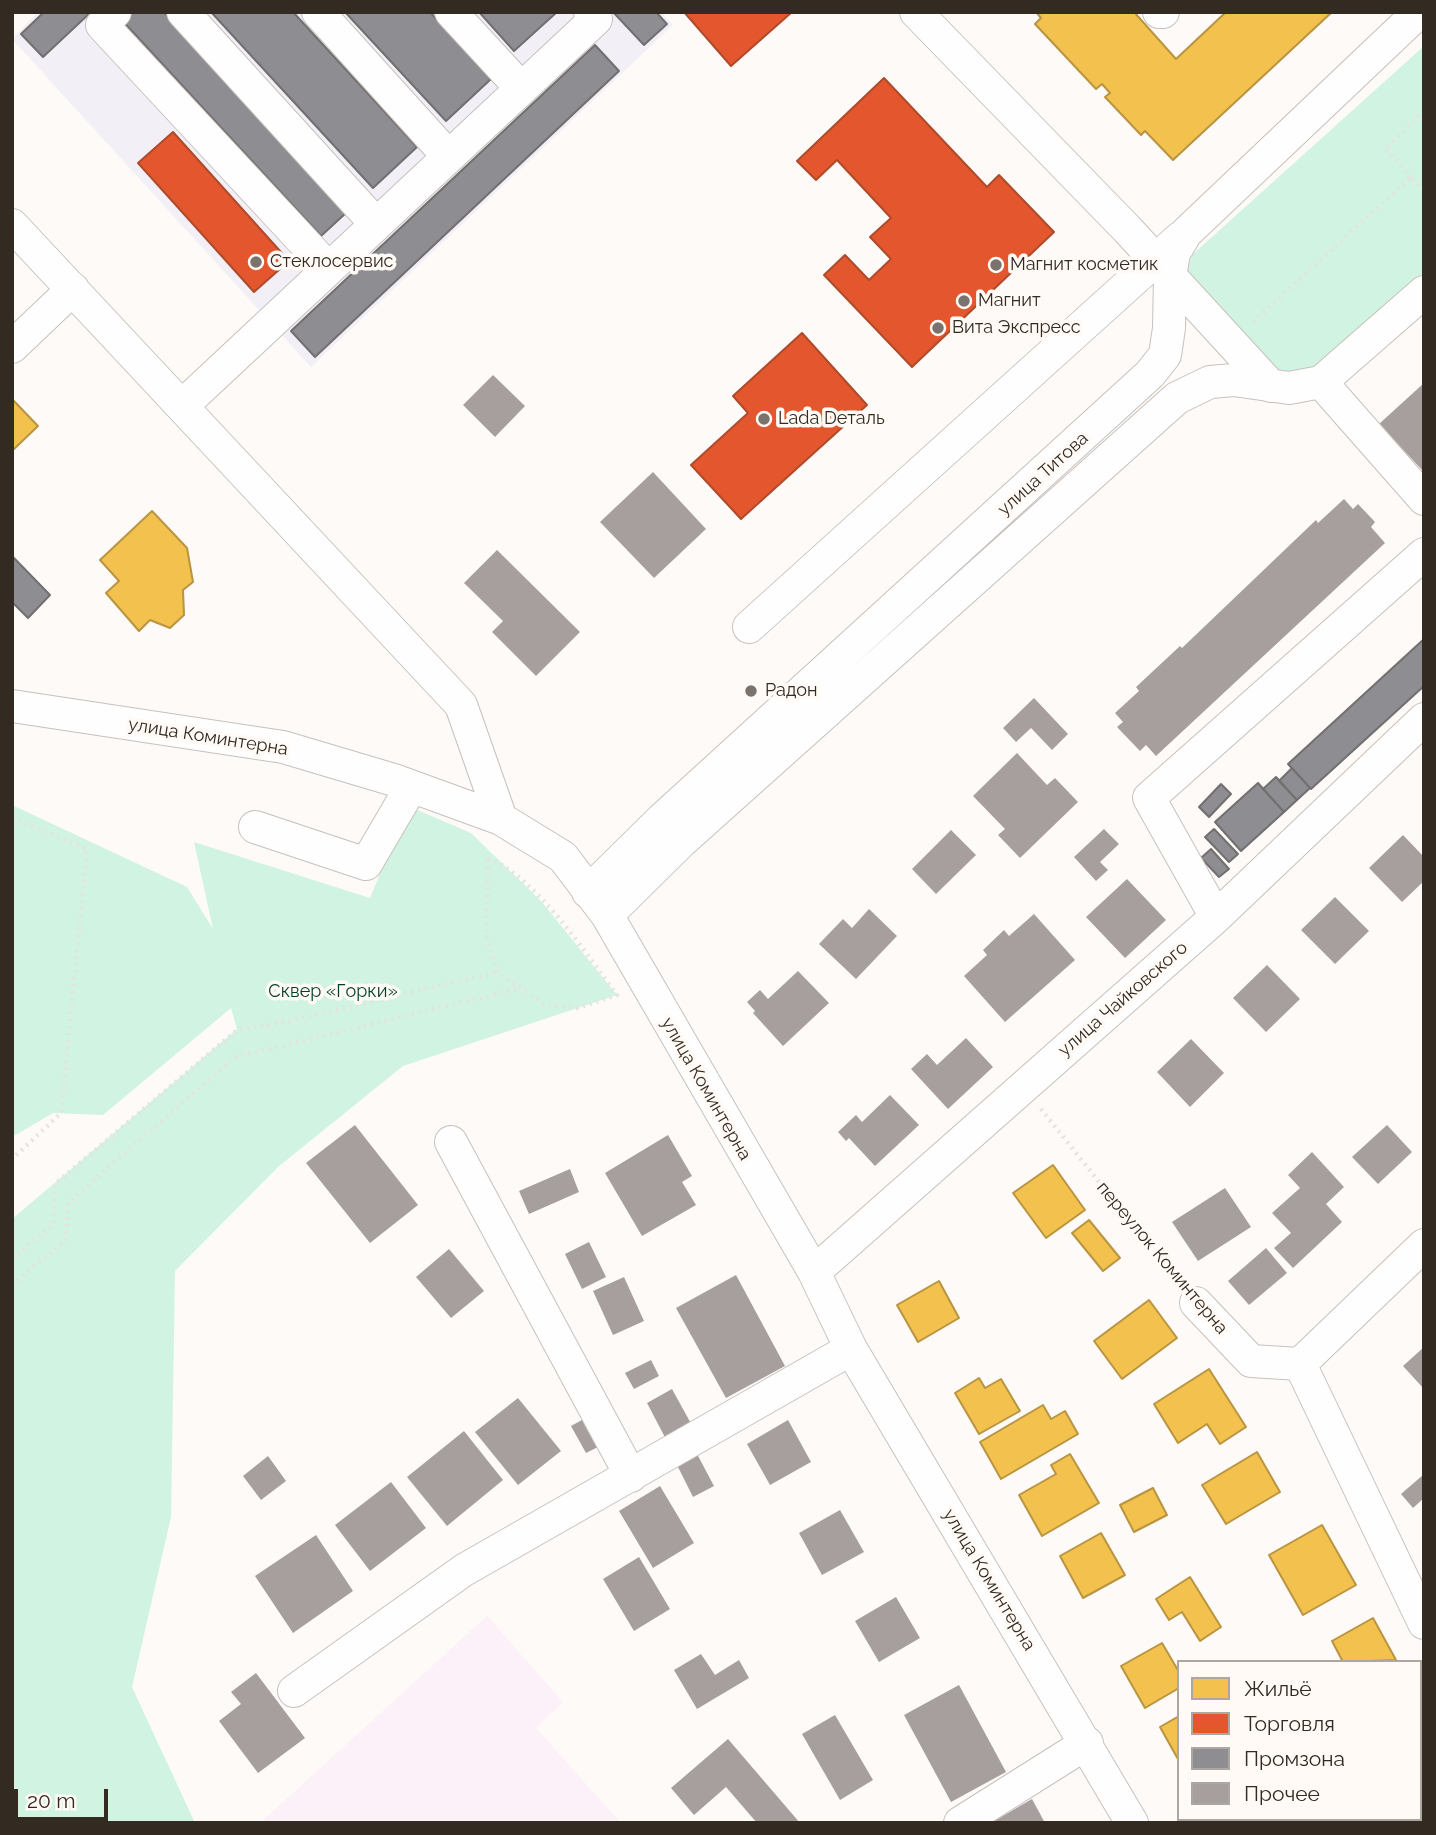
<!DOCTYPE html>
<html>
<head>
<meta charset="utf-8">
<style>
	body { margin:0 }
	#map { position:relative; width:1436px; height:1835px; overflow:hidden; background:#fdfaf7; font-family:Raleway,sans-serif }
	canvas { display:block }
	.frame { position:absolute; inset:0; border:14px solid #332a22; pointer-events:none }
	.legend { position:absolute; left:1177px; top:1660px; width:245px; height:161px; box-sizing:border-box; background:#fffaf5; border:2px solid #ada7a1; margin:0; padding:9px 12px; list-style:none; font-size:21px; color:#332a22 }
	.legend li { display:flex; align-items:center; gap:14px; height:35px }
	.legend b { width:35px; border:2px solid #ada7a1 }
	.scale { position:absolute; left:14px; top:1789px; width:94px; height:32px; box-sizing:border-box; border:4px solid #332a22; border-top:0; padding-left:9px; font-size:21px; line-height:24px; white-space:nowrap; color:#332a22; -webkit-text-stroke:5px #fffaf5; paint-order:stroke }
</style>
</head>
<body>
<div id="map">
<canvas width="1436" height="1835"></canvas>
<div class="frame"></div>
<ul class="legend">
<li><b style="height:19px;background:#f2c14e"></b>Жильё</li>
<li><b style="height:19px;background:#e4572e"></b>Торговля</li>
<li><b style="height:19px;background:#8d8d92"></b>Промзона</li>
<li><b style="height:19px;background:#a69f9d"></b>Прочее</li>
</ul>
<div class="scale">20 m</div>
</div>
<script>
const context = document.querySelector('canvas').getContext('2d');
context.lineJoin = 'round';
function fillPath(path, color) { context.fillStyle = color; context.fill(path, 'evenodd'); }
function trace(path, color, width, dash) { context.strokeStyle = color; context.lineWidth = width; context.lineCap = dash ? 'butt' : 'round'; context.setLineDash(dash || []); context.stroke(path); }
function drawText(font, color, halo, rows, align = 'center') {
  context.font = font + ' Raleway,sans-serif'; context.lineWidth = 7; context.setLineDash([]); context.textBaseline = 'middle'; context.strokeStyle = halo; context.fillStyle = color; for (const [text, x, y, turn = 0] of rows) {
    context.save(); context.translate(x, y); context.rotate((+turn || 0) * Math.PI / 180); context.textAlign = isNaN(turn) ? turn : align; if (halo) context.strokeText(text, 0, 0); context.fillText(text, 0, 0); context.restore();
  }
}
fillPath(new Path2D(`
	M38 12H661L673 25 311 367 12 39Z`), '#f2f0f6');
fillPath(new Path2D(`
	M487 1616 563 1702 536 1728 621 1823H260Z`), '#fdf1f9');
fillPath(new Path2D(`
	M1424 46V274L1319 363 1305 372 1278 373 1184 278 1192 255Z
	M12 805 187 887 213 929 194 842 370 898 408 806 471 833 541 901 617 995 403 1066 278 1167 175 1271 171 1517 132 1687 195 1823H12V1219L237 1029 231 1008 103 1115 53 1113 12 1137Z`), '#d1f3e1');
const homes = new Path2D(`
	M1036 12H1134L1176 59 1226 12H1332L1173 160 1145 131 1141 135 1105 97 1110 93 1102 84 1096 89 1035 24 1041 18Z
	M12 399 38 426 12 451Z
	M152 511 187 548 193 582 183 590 184 615 170 628 150 620 139 631 106 593 119 581 100 560Z
	M1053 1165 1085 1210 1046 1238 1013 1193Z
	M1089 1220 1120 1258 1103 1271 1072 1233Z
	M939 1281 959 1318 918 1342 897 1305Z
	M1149 1300 1177 1338 1122 1379 1094 1341Z
	M1209 1369 1246 1427 1220 1444 1207 1424 1178 1443 1154 1404Z
	M979 1378 985 1388 1001 1379 1020 1411 979 1434 955 1393Z
	M1043 1405 1051 1419 1065 1411 1078 1434 1001 1479 980 1442Z
	M1257 1452 1280 1492 1226 1524 1202 1485Z
	M1070 1454 1099 1503 1042 1536 1019 1495 1056 1474 1051 1465Z
	M1153 1488 1167 1515 1134 1532 1120 1505Z
	M1322 1525 1356 1585 1303 1615 1269 1555Z
	M1101 1533 1125 1575 1083 1598 1060 1556Z
	M1190 1577 1221 1627 1200 1641 1182 1612 1169 1620 1156 1599Z
	M1373 1618 1396 1660 1343 1662 1332 1641Z
	M1162 1643 1179 1672V1688L1145 1708 1121 1666Z
	M1179 1716V1761L1160 1727Z
	M1424 1750V1805L1420 1807V1752Z
	M1214 1819H1264L1257 1823H1216Z`);
fillPath(homes, '#f2c14e');
trace(homes, '#b99441', 2);
const shops = new Path2D(`
	M684 12H792L731 66Z
	M884 78 987 187 999 175 1054 232 912 367 824 275 845 255 869 280 891 259 870 237 891 218 837 160 816 180 797 161Z
	M173 132 289 261 254 292 138 163Z
	M802 333 867 405 741 519 691 465 748 413 733 396Z`);
fillPath(shops, '#e4572e');
trace(shops, '#af4a2a', 2);
const industry = new Path2D(`
	M44 12H91L43 57 21 34Z
	M125 12H164L347 212 321 236 119 17Z
	M211 12H293L417 147 373 188Z
	M345 12H430L491 79 446 121Z
	M479 12H557L514 51Z
	M613 12H656L667 24 644 45Z
	M595 45 619 71 315 357 291 331Z
	M12 556 50 595 28 618 12 602Z
	M1424 639V686L1311 789 1288 764Z
	M1292 768 1310 788 1297 800 1279 781Z
	M1276 777 1297 800 1284 812 1263 789Z
	M1258 783 1284 812 1241 851 1215 822Z
	M1221 784 1231 794 1209 817 1199 807Z
	M1214 829 1238 854 1229 862 1205 837Z
	M1211 849 1229 869 1219 877 1201 858Z`);
fillPath(industry, '#8d8d92');
trace(industry, '#726f70', 2);
fillPath(new Path2D(`
	M493 375 525 406 495 437 463 405Z
	M1424 383V472L1379 424Z
	M653 472 706 529 654 578 600 522Z
	M1344 499 1353 509 1358 504 1375 522 1371 527 1385 543 1156 756 1146 745 1140 751 1117 727 1123 722 1115 713 1139 691 1136 687 1180 646 1182 648 1316 520 1318 523Z
	M497 550 580 632 536 676 492 632 503 621 464 583Z
	M1034 698 1068 734 1052 750 1031 728 1016 742 1003 728Z
	M1017 753 1047 785 1055 778 1078 802 1020 858 998 835 1005 829 973 796Z
	M1104 829 1119 844 1100 862 1108 870 1096 881 1074 857Z
	M951 830 976 855 936 894 912 869Z
	M1403 835 1424 857V881L1402 902 1369 868Z
	M1127 879 1166 920 1125 958 1086 917Z
	M1335 897 1369 931 1335 964 1301 930Z
	M869 909 897 936 856 979 819 944 843 919 852 928Z
	M1034 914 1075 960 1005 1022 964 976 987 955 983 950 1004 930 1009 936Z
	M1267 965 1300 999 1266 1032 1233 998Z
	M798 971 829 1003 783 1046 753 1013 755 1011 747 1002 760 990 768 999Z
	M966 1038 993 1067 948 1109 911 1069 927 1054 937 1065Z
	M1191 1039 1224 1073 1190 1107 1157 1072Z
	M890 1095 919 1125 875 1166 849 1138 846 1141 838 1132 856 1115 862 1122Z
	M355 1125 418 1205 370 1243 306 1163Z
	M1387 1125 1412 1152 1378 1184 1352 1157Z
	M668 1135 692 1176 682 1182 696 1205 642 1236 605 1173Z
	M1312 1152 1344 1187 1326 1204 1342 1222 1293 1268 1274 1248 1291 1233 1272 1213 1300 1188 1288 1175Z
	M570 1169 579 1192 529 1214 519 1191Z
	M1225 1188 1251 1227 1198 1261 1172 1222Z
	M589 1242 606 1277 582 1289 565 1254Z
	M1266 1248 1287 1273 1249 1305 1228 1281Z
	M449 1249 484 1291 451 1318 416 1277Z
	M736 1275 785 1366 726 1398 676 1308Z
	M624 1277 644 1321 613 1335 593 1291Z
	M1424 1347V1389L1403 1366Z
	M651 1360 659 1376 634 1389 625 1373Z
	M672 1389 694 1429 668 1443 647 1403Z
	M518 1398 561 1451 518 1485 475 1432Z
	M591 1415 606 1443 586 1453 571 1426Z
	M788 1420 811 1462 770 1485 747 1444Z
	M464 1431 503 1480 447 1526 407 1477Z
	M697 1454 714 1486 693 1497 677 1465Z
	M268 1456 286 1481 261 1500 243 1476Z
	M1423 1475 1424 1498 1413 1508 1401 1494Z
	M391 1482 426 1528 370 1571 335 1525Z
	M660 1486 694 1543 653 1568 619 1511Z
	M840 1510 864 1552 822 1575 799 1533Z
	M316 1535 353 1591 293 1633 255 1576Z
	M639 1557 670 1609 634 1631 603 1579Z
	M896 1597 920 1638 879 1662 855 1621Z
	M701 1654 715 1675 739 1660 749 1678 697 1709 674 1670Z
	M256 1673 305 1738 258 1773 219 1721 241 1704 231 1692Z
	M959 1685 1006 1772 951 1802 904 1715Z
	M835 1715 873 1780 840 1800 802 1734Z
	M728 1739 800 1823H757L726 1787 694 1815 671 1788Z
	M1032 1799 1045 1823H991Z`), '#a69f9d');
const minor = new Path2D(`
	M115 12 102 25 328 268
	M183 12 376 224
	M318 12 448 156
	M451 12 521 88
	M916 12 1128 230 1271 386
	M1159 12H1163
	M12 225 461 705 501 819
	M12 347 73 289
	M1321 382 1424 499
	M182 406 596 19 590 12
	M749 627 1180 238
	M12 706 283 747 394 780 501 819 563 857 607 915 814 1272 851 1349 1132 1823
	M255 827 366 864 410 789
	M588 892 662 819 1150 374 1165 355 1169 328 1170 276 1174 253 1186 233 1419 12
	M607 915 682 841 1177 398 1210 382 1234 380 1289 388 1321 382 1424 292
	M1216 917 1149 798 1424 554
	M451 1142 631 1476
	M814 1272 1216 917 1424 719
	M1196 1303 1251 1361 1300 1364 1424 1623
	M1300 1364 1424 1245
	M294 1691 464 1570 851 1349
	M960 1823 1087 1743`);
trace(minor, '#c7c1bc', 34);
trace(new Path2D(`
	M1411 177 1385 148 1424 112
	M1253 322 1411 177 1424 191
	M12 818 87 849 61 1113 12 1159
	M488 858C537 878 585 953 617 995L578 1008 543 1004 498 972 486 937Z
	M1041 1109 1178 1281
	M12 1259 53 1225 55 1184 237 1030 290 1021 498 972
	M12 1285 66 1240 68 1203 235 1057 517 989`), '#e4e3e2', 4.5, [2, 5]);
trace(minor, '#fffefe', 32);
for (const [x, y, r, color] of [
	[256,262,7,"#7a736d"],
	[996,265,7,"#7a736d"],
	[964,301,7,"#7a736d"],
	[938,328,7,"#7a736d"],
	[764,419,7,"#7a736d"],
	[751,691,7,"#7a736d"]
]) { const dot = new Path2D(); dot.arc(x, y, r, 0, 2 * Math.PI); context.fillStyle = color; context.fill(dot); trace(dot, '#fffaf5', 2.5); }
drawText('18px', '#332a22', '#fffaf5', [
	["Стеклосервис",270,262],
	["Магнит косметик",1010,265],
	["Магнит",978,301],
	["Вита Экспресс",952,328],
	["Lada Dеталь",778,419],
	["Радон",765,691]
], 'left');
drawText('18px', '#332a22', '#fffaf5', [
	["улица Титова",1043,474,-42],
	["улица Коминтерна",208,737,9],
	["улица Чайковского",1123,999,-41],
	["улица Коминтерна",706,1089,60],
	["переулок Коминтерна",1162,1258,50],
	["улица Коминтерна",989,1580,59]
]);
drawText('18px', '#003d29', '#fffaf5', [
	["Сквер «Горки»",333,992]
]);
</script>
</body>
</html>
